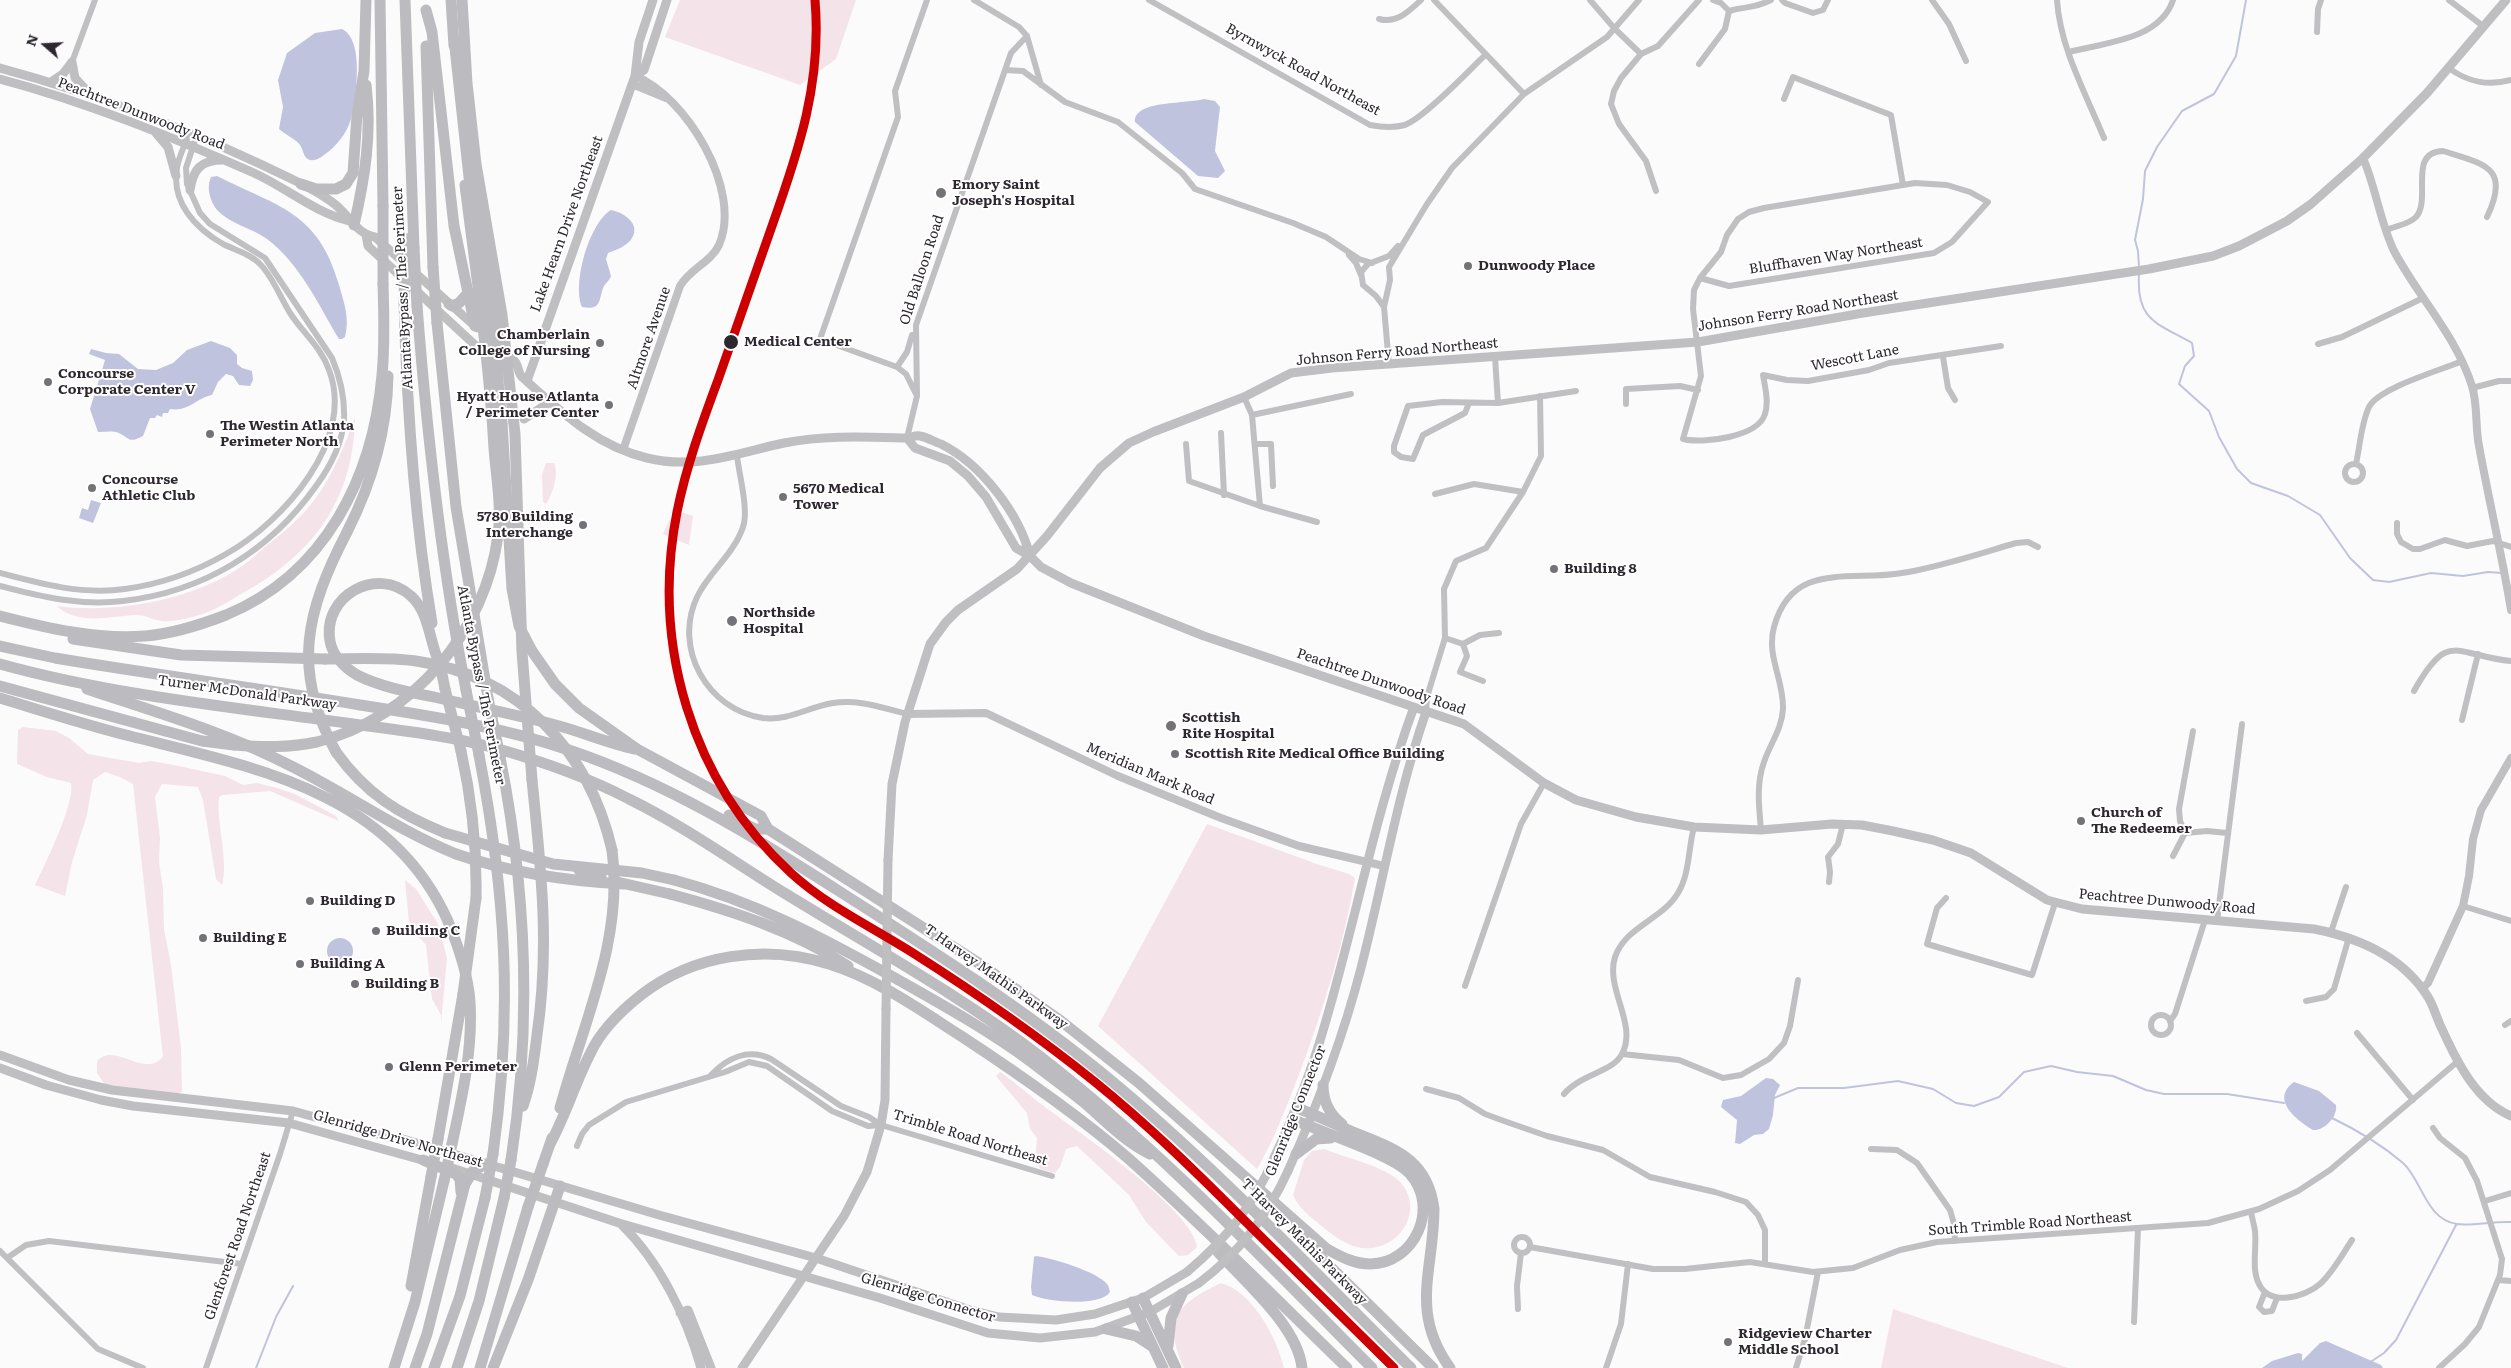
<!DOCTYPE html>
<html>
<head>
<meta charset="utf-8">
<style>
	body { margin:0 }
	#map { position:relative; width:2511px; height:1368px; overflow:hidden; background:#fcfbfc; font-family:Literata,serif }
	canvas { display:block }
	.north { position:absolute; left:20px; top:20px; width:50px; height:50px; -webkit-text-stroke:4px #fff; paint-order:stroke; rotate:289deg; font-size:14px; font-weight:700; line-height:20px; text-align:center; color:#2d282f }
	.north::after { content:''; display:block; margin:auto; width:18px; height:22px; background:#2d282f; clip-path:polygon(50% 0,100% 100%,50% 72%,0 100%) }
</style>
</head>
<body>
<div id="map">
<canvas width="2511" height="1368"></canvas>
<div class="north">N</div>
</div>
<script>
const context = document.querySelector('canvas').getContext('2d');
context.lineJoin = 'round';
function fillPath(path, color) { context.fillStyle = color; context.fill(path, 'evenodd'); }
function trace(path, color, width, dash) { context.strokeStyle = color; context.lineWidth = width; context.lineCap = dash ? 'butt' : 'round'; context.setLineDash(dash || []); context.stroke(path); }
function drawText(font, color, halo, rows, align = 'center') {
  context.font = font + ' Literata,serif'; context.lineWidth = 4; context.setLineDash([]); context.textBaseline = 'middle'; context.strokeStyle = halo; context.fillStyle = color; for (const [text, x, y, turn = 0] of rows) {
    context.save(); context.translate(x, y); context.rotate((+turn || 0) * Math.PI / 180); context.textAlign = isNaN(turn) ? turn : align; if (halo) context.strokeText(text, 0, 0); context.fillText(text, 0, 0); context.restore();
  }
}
fillPath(new Path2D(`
	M680 0H856L836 59 800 85 665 37Z
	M355 417C354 494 318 549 253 587 233 598 218 610 196 616 186 619 172 622 162 621 151 620 147 614 133 615 109 617 76 625 57 606 114 614 194 600 242 566 251 560 258 553 266 546 284 532 301 518 315 499 333 475 345 445 355 417Z
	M546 463H554C559 473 553 494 546 504L543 502 542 475Z
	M678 511 693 516 689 545 663 534 669 521Z
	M23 727 56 731 69 738 88 754 139 763 151 761 174 765 225 776 243 785 257 783 277 788 295 794 336 816 339 821 270 791 223 795 219 797C216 823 229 861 222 885L216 879 203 800 198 787 162 784 155 797 160 838 159 862 163 889 164 929 171 965 181 1048 182 1092 176 1094 105 1085 97 1073V1061C116 1041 143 1079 163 1057L133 784 120 777 105 772 93 780 87 815 72 862 65 896 35 885C45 864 75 804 71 783L47 777 17 764 18 730Z
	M1207 824 1317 864 1349 874 1355 878C1344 944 1323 1009 1300 1072 1287 1105 1275 1138 1257 1169L1098 1026Z
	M405 880 416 889 438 924 447 958 441 1024V1015L432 999 426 945 421 939 410 933Z
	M1000 1072C1016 1083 1030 1096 1045 1107 1077 1131 1193 1210 1197 1247L1188 1255 1179 1256 1146 1222 1129 1195 1077 1146 1066 1149 1060 1167 1055 1173 1041 1169 1035 1162 1037 1138 1030 1129 1027 1113 996 1076Z
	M1324 1149C1343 1157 1388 1167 1401 1183 1427 1214 1394 1256 1357 1247 1343 1244 1329 1232 1318 1223 1307 1214 1299 1208 1293 1195L1304 1160 1312 1151Z
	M1221 1283C1252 1291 1277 1338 1284 1368H1184C1162 1319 1177 1304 1221 1283Z
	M1893 1309 2068 1368H1881Z`), '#f4e3e9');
fillPath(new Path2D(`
	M342 29C365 40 356 98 351 119 347 133 336 147 324 155 320 158 316 161 310 160 303 158 304 151 300 145 295 138 285 135 279 129L283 107 278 80 287 53 315 33Z
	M1204 99 1215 101 1220 107 1215 151 1225 171 1218 178 1198 176 1135 122C1133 100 1188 104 1204 99Z
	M217 176C278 207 318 211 339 285 344 303 350 318 345 337L342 339H339C318 304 300 264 267 239 252 228 230 224 217 210 210 201 206 188 211 177Z
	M611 210C625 213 643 225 630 241 624 247 616 250 608 253L606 259 611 276C609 281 606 283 604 286 598 299 603 311 582 307 572 284 589 223 611 210Z
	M211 341 230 348 237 355V364L242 368 252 371 253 380 250 386 239 385 233 376 226 374 218 382 212 395C196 398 189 412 170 409L168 413H163L162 417 157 415 155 418H150L143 436C126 445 130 436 116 432 111 431 104 432 98 432L90 409 105 360 89 354 91 349 106 353 119 354 138 369 156 370 173 363 187 350Z
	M91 500 101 503 93 523 79 518 82 508 88 510Z
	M327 951a13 13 0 1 1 26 0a13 13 0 1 1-26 0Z
	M1766 1078 1773 1079 1780 1085 1775 1095 1773 1115 1769 1129 1763 1134 1754 1135 1740 1144 1735 1143 1737 1120 1721 1107 1723 1100 1741 1096Z
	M2294 1082 2319 1091 2336 1105C2338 1117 2324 1131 2313 1130 2296 1120 2270 1099 2294 1082Z
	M1036 1256C1052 1258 1098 1272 1107 1284 1109 1286 1109 1289 1110 1292 1101 1307 1046 1302 1032 1295L1031 1287 1034 1257Z
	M2326 1341 2381 1365 2383 1368H2262L2272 1361 2298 1353 2302 1354V1361L2320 1343Z`), '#c0c3dd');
trace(new Path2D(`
	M2139 267 2138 251 2135 240 2143 199 2145 171 2157 147 2182 111 2214 94 2236 56 2246 0
	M2139 274C2136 321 2157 323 2192 343L2194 356 2185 366 2179 384 2209 411 2219 437 2237 469 2251 483 2288 496 2320 515 2350 558 2373 580 2389 582 2431 573 2463 576 2488 572 2502 573
	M1774 1098 1798 1088H1844L1898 1081 1933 1089 1956 1103 1974 1106 1999 1097 2024 1072 2051 1066 2077 1072 2113 1076 2146 1090 2164 1094H2227L2284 1103
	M2332 1118C2357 1130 2382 1145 2403 1163 2422 1180 2426 1220 2457 1224 2472 1226 2495 1221 2511 1222
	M2372 1361 2384 1353 2396 1340 2456 1225
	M256 1368 276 1317 293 1286`), '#c0c3dd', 2);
trace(new Path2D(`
	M974 0 1019 27 1027 36 1041 85
	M1149 0 1370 125C1381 127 1394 128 1405 125 1424 118 1470 70 1486 54
	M1434 0 1524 94
	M1590 0 1615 29 1641 54
	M1782 0 1785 3 1813 13 1823 10 1828 0
	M1932 0 1949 24 1966 61
	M2057 0C2060 48 2086 94 2104 138
	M2449 0 2483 26
	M1729 11C1746 6 1753 9 1771 0
	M1379 19C1397 24 1409 11 1421 0
	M2317 32 2318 9 2321 0
	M2069 52C2103 43 2160 40 2173 0
	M72 62 95 0
	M1699 64 1725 29 1729 11 1721 3 1713 0
	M2449 68C2467 82 2489 86 2511 80
	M1005 70 1023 71 1065 102 1118 122 1182 173 1195 189 1293 223 1326 237 1359 259 1372 263
	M1784 99 1793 77 1891 115 1903 185
	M1656 191 1646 161 1619 124 1611 104 1614 91 1621 78 1641 54 1658 46 1699 0
	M2387 230C2397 225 2408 225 2416 217 2432 199 2407 152 2443 151 2484 164 2511 167 2487 217
	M1349 255 1356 263 1361 275
	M1700 278 1729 286 1934 253 1952 242 1988 202 1970 192 1947 185 1915 183 1764 208 1749 212 1738 219 1727 235 1721 252 1700 278 1694 290 1693 309 1701 376 1683 439C1703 444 1758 437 1765 414 1769 402 1765 387 1763 375L1787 380 1808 381 1869 370 1889 363 2001 346
	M1384 307 1376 296 1363 285 1361 272 1368 264 1389 256 1398 246
	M2318 344 2342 337 2423 298
	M1495 357 1498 403
	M1943 357 1948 388 1955 400
	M1389 365 1384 307 1390 280 1389 267 1427 204 1452 168 1524 94 1607 37 1639 0
	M897 367 907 352 912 335
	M2472 388 2499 381H2511
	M917 396 906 374 897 367 820 339 898 117 895 91 927 0
	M1244 397 1252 415 1260 506
	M1469 403 1465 413 1423 435 1413 459 1401 457 1394 452V446L1408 406 1442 402 1498 403 1576 391
	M1626 404V389L1680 386 1698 390
	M1252 415 1351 394
	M1221 433 1224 495
	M907 438 917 396 916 325 1011 53 1027 36
	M1186 444 1189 481 1260 506 1317 522
	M1255 444H1271L1273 486
	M737 456C739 474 749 510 743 527 734 554 709 572 697 597 673 648 707 710 763 718 789 721 808 707 833 703 859 699 883 708 908 714
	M2345 473a9 9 0 1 1 18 0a9 9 0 1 1-18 0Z
	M2356 464C2360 446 2361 424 2369 407 2378 388 2442 370 2462 361
	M1435 494 1474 484 1523 492
	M2397 523V534L2401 542 2413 549H2420L2445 540 2467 546 2493 541 2511 547
	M0 573C41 584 82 595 125 589 161 584 195 572 226 554 283 522 356 440 329 370 321 347 303 333 290 313 280 297 273 277 260 264 251 254 235 250 223 244 195 228 171 202 177 168 179 155 186 143 190 132
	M0 586C41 597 81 606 123 601 203 592 270 551 316 486 330 467 342 444 344 420 345 399 340 377 332 358L265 258 210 224 200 213 187 184 186 168 197 134
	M1445 638 1463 644 1480 635 1499 633
	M1463 644 1467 656 1460 672 1483 681
	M2414 691C2449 628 2456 656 2511 661
	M1426 712 1427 697 1445 638 1444 589 1456 561 1486 548 1523 492 1541 456 1540 396
	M2462 720 2478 654
	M1761 830C1759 807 1756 784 1764 762 1770 744 1782 729 1783 709 1784 680 1766 656 1774 627 1792 560 1852 582 1902 573 1940 567 1978 554 2016 543L2028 542 2038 547
	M2185 833 2180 821 2179 809 2193 731
	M2185 833 2207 831 2227 833
	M2173 856 2185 833
	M1829 882 1830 872 1828 857 1838 844 1843 824
	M1946 898 1937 908 1927 944 2032 975 2055 903
	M2463 906 2511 921
	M2217 921 2242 724
	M2331 932 2346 887
	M1465 986 1521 824 1544 783
	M2306 1001 2326 997 2334 989 2349 937
	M2151 1025a10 10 0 1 1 20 0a10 10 0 1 1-20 0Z
	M2170 1021 2175 1014 2205 920
	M2505 1025 2511 1021
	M2357 1033 2413 1100
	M1622 1054 1679 1060 1723 1078 1741 1075 1769 1059 1784 1043 1790 1026 1798 980
	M711 1075C727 1058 748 1048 771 1059L841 1106 869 1117 881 1125 1052 1176
	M1426 1089 1459 1098 1485 1114 1504 1121 1547 1136 1603 1150 1650 1177 1715 1192 1746 1202 1758 1215 1765 1230V1263
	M1564 1094C1581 1074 1613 1072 1622 1054 1638 1024 1605 989 1615 957 1626 926 1662 920 1678 893 1690 873 1688 849 1694 827
	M2433 1128 2440 1138 2465 1158 2477 1181 2502 1259 2500 1275 2479 1327 2465 1344 2439 1368
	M577 1146 582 1134 589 1125 626 1102 725 1072 749 1062 767 1066 832 1111 868 1126 881 1125
	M1871 1149 1897 1150 1917 1163 1950 1210 1954 1224 1955 1241
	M2485 1201 2511 1193
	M2251 1212C2252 1218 2254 1224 2255 1231 2257 1247 2251 1269 2259 1284 2270 1307 2305 1297 2320 1284 2333 1272 2342 1255 2352 1240
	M1514 1245a8 8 0 1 1 16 0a8 8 0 1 1-16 0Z
	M1530 1247 1653 1269H1685L1750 1262 1813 1272 1853 1268 1900 1250 1937 1242 2208 1223 2259 1209 2298 1191 2330 1170 2457 1062
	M0 1251 98 1349 143 1368
	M7 1258 26 1245 49 1241 242 1264
	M2498 1280 2511 1281
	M2265 1292 2259 1307 2264 1312 2272 1311 2277 1298
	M1518 1309 1517 1286 1521 1253
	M2134 1322 2138 1228
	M206 1368 280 1154 293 1111
	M1606 1368 1621 1324 1628 1264
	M1796 1368 1805 1339 1818 1272`), '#c0bfc1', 6);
trace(new Path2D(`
	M632 84 666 98
	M2363 158C2376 188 2380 222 2394 251 2419 298 2455 334 2472 386 2478 405 2475 427 2479 446 2489 501 2502 555 2511 610
	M623 450 680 286C690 269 711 262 719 245 743 190 686 96 635 76
	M908 714 986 713 1118 776 1221 818 1299 846 1384 866
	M2422 989 2428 983 2463 906 2469 876 2473 839 2481 810 2511 758`), '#c0bfc1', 8);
trace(new Path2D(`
	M72 62 75 78 89 93
	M0 68C104 96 203 135 300 183 313 190 331 199 341 210 352 221 359 234 375 237L477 328
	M635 76 644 70 667 0
	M0 79C87 102 172 137 254 173 287 188 315 213 350 221
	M51 82 63 74 72 62
	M156 133 168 147 176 176
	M190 190C193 169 201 160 223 160
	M366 235 368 246 489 358
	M505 353C508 356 514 359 516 363 519 368 518 373 522 377 560 411 596 446 647 458 696 470 737 453 784 443 824 435 865 437 905 438 910 438 915 435 920 436 926 437 935 442 941 444 981 464 1019 513 1030 556
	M527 381 635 76 639 42 653 0
	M524 419 550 402
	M907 438 915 448 950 461 968 476 986 497 1016 548 1030 556 1041 567 1071 583 1204 636 1464 724 1544 783 1576 800 1636 817 1694 827 1761 830 1832 824 1862 825 1893 831 1933 840 1971 853 2047 900 2082 909 2314 929C2360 938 2403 957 2428 997 2434 1007 2437 1019 2442 1029 2457 1062 2476 1101 2511 1116
	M888 860 892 784 905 722 930 644 946 622 958 610 1017 569 1047 536 1100 468 1129 443 1153 432 1244 397 1291 373 1332 368 1698 342 1863 313 2149 269 2213 256 2239 246 2287 221 2311 204 2363 158 2427 93 2506 0
	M0 1055 69 1080 112 1090 293 1111 395 1139H403L659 1215 816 1258 970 1310 999 1317 1056 1320 1095 1314 1143 1298 1187 1272
	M0 1068 46 1085 101 1100 133 1106 289 1123 429 1162
	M1274 1158C1294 1115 1312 1070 1325 1024 1356 919 1376 810 1414 707
	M449 1167 619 1223 880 1298 988 1333 1040 1338 1095 1332 1150 1312 1199 1283
	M1288 1171C1317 1106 1343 1038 1361 968 1383 883 1397 795 1426 712
	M621 1224C660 1262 686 1316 701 1368
	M680 1313 688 1310 711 1368
	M742 1368 844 1216 867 1172 881 1125 885 1100 886 1009`), '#bfbec0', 9);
trace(new Path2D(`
	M380 0 383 206
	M405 0 414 248
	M451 0 454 46
	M426 10 432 32 454 226 475 326
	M454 39 469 177 492 318
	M426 46 433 267
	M301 184 316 189H336L346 184 353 173 357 115 364 71 366 0
	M354 225C365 177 372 134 366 85
	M404 302C407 410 414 517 432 623
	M449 304 452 306 459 303 469 292
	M417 306C427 435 441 563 466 690
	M437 323 456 507 488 698
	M502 423 512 589 519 626 532 651 555 684 579 708 637 749 761 816 768 829 980 964 1061 1021 1139 1083 1327 1249C1341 1257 1355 1264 1370 1264 1415 1264 1440 1207 1410 1174 1394 1155 1318 1131 1292 1119
	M347 532C372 483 387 431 388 376
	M0 616C47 628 97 640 145 636 173 634 200 625 226 615 325 574 373 478 382 375 385 345 384 314 383 284
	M73 639 181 655 325 659
	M0 646 55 658C156 675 258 688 360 705 430 716 502 727 569 750 667 783 755 837 842 893 933 951 1024 1009 1108 1078 1216 1167 1312 1270 1411 1368
	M439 659 445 689
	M0 664C112 695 231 707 346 723 396 730 446 735 495 748 541 761 587 777 629 799 684 826 734 862 786 894 872 947 960 995 1041 1057 1161 1150 1265 1261 1372 1368
	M440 665C429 642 430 613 411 596 377 565 322 596 330 641 332 655 345 668 357 675 381 687 408 692 434 697 473 706 513 714 552 724 580 731 607 743 635 749
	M0 686 202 741 234 745
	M87 689C155 712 225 732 289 765 346 793 397 830 456 854
	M0 698C43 711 86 725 130 736 252 767 389 791 447 919 458 945 468 973 470 1002 473 1050 462 1097 452 1144
	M461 751C472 800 477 848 476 898
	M336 752C366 794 399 814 445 833
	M479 755C506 896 513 1011 493 1154
	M500 757C527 892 532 1024 511 1160
	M729 815 755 829H768
	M579 870 601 876
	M674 880C756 902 821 937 895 978 941 1004 988 1030 1030 1061 1049 1076 1069 1090 1087 1105 1107 1123 1126 1142 1150 1154
	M670 894C733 911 794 931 848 966
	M1323 1085C1323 1102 1329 1114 1342 1124
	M523 1106C531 1084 534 1059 537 1035 550 946 541 869 532 780
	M560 1108C583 1023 624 940 612 850
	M1297 1108C1316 1115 1334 1124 1353 1132 1395 1149 1428 1159 1434 1209 1434 1270 1409 1311 1450 1368
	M438 1139 463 994
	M550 1144C566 1115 575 1083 590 1054 600 1032 622 1010 641 995 694 954 765 944 829 964 877 979 919 1009 961 1036 1019 1074 1077 1114 1129 1159 1204 1226 1275 1298 1347 1368
	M1296 1154 1316 1139 1331 1138
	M423 1160 456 1174 460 1179 461 1192
	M543 1164 552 1138
	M1297 1234 1433 1368
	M1218 1252C1246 1283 1298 1327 1302 1368
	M411 1286 431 1177
	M1143 1298 1176 1368
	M1132 1302 1163 1368
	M1106 1329 1136 1336 1153 1347
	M1168 1346 1171 1318 1182 1294
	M394 1368 415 1302 444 1181
	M415 1368 427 1334 465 1184 473 1171 486 1164
	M434 1368 460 1296 485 1198
	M457 1368 479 1301 504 1198
	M480 1368 528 1207
	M493 1368 528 1280 560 1186`), '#bcbbbf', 11);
trace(new Path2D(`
	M886 1009 888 860
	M1187 1272C1226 1239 1254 1205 1274 1158
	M1199 1283C1239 1253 1267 1217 1288 1171`), '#bfbec0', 9);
trace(new Path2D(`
	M462 0 467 83 476 164 502 315 515 434 522 652 532 780
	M414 248 417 306
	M433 267 437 323
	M383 284V206
	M404 302 405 238
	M492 318 502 423
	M325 659C355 659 386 657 416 661 520 676 589 751 612 850
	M445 689 461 751
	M466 690 479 755
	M488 698 500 757
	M234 745C262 747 289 748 317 742 412 719 486 631 498 535 502 507 496 476 494 448 489 360 476 273 465 185
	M336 752C291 670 306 611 347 532
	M445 833 553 864 642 873 674 880
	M456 854C511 873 565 881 624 884
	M617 882 670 894
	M463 994 476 898
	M431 1177 438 1139
	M444 1181 452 1144
	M485 1198 493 1154
	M504 1198 511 1160
	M528 1207 543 1164`), '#bcbbbf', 11);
trace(new Path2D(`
	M815 0C822 82 799 150 772 226 754 277 736 329 718 380 702 423 686 467 677 512 651 644 691 781 791 873 827 906 872 927 913 953 976 993 1038 1036 1095 1082 1147 1124 1194 1170 1241 1217 1292 1267 1343 1318 1394 1368`), '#c00', 9);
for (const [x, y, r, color] of [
	[941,193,6,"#757277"],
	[1468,266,5,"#757277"],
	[731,342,8,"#2d282f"],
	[600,343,5,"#757277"],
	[48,382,5,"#757277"],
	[609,405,5,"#757277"],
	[210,434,5,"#757277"],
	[92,488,5,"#757277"],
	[783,497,5,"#757277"],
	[583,525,5,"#757277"],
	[1554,569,5,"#757277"],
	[732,621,6,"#757277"],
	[1171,726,6,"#757277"],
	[1175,754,5,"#757277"],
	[2081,821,5,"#757277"],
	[310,901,5,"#757277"],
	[376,931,5,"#757277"],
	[203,938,5,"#757277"],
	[300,964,5,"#757277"],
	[355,984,5,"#757277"],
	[389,1067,5,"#757277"],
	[1728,1342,5,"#757277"]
]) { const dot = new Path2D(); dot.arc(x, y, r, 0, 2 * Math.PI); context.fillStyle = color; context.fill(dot); trace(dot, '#fff', 2); }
drawText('14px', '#2d282f', '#fff', [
	["Byrnwyck Road Northeast",1303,70,29],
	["Peachtree Dunwoody Road",141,114,21],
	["Lake Hearn Drive Northeast",567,224,-70],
	["Bluffhaven Way Northeast",1836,256,-9],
	["Old Balloon Road",922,270,-72],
	["Atlanta Bypass / The Perimeter",403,288,-93],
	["Johnson Ferry Road Northeast",1798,311,-9],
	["Altmore Avenue",649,338,-71],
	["Johnson Ferry Road Northeast",1397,352,-5],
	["Wescott Lane",1855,358,-11],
	["Peachtree Dunwoody Road",1381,682,19],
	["Atlanta Bypass / The Perimeter",481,685,79],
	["Turner McDonald Parkway",247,693,8],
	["Meridian Mark Road",1150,774,23],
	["Peachtree Dunwoody Road",2167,902,5],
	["T Harvey Mathis Parkway",996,977,35],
	["Glenridge Connector",1296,1111,-68],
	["Trimble Road Northeast",970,1138,17],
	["Glenridge Drive Northeast",398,1139,16],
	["South Trimble Road Northeast",2030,1224,-4],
	["Glenforest Road Northeast",238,1236,-71],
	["T Harvey Mathis Parkway",1304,1242,45],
	["Glenridge Connector",928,1298,17]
]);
drawText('bold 14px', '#2d282f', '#fff', [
	["Emory Saint",952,185],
	["Joseph's Hospital",952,201],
	["Dunwoody Place",1478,266],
	["Chamberlain",590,335,"right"],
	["College of Nursing",590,351,"right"],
	["Concourse",58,374],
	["Corporate Center V",58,390],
	["Hyatt House Atlanta",599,397,"right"],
	["/ Perimeter Center",599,413,"right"],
	["The Westin Atlanta",220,426],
	["Perimeter North",220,442],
	["Concourse",102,480],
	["Athletic Club",102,496],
	["5670 Medical",793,489],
	["Tower",793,505],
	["5780 Building",573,517,"right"],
	["Interchange",573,533,"right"],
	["Building 8",1564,569],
	["Northside",743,613],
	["Hospital",743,629],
	["Scottish",1182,718],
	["Rite Hospital",1182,734],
	["Scottish Rite Medical Office Building",1185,754],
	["Church of",2091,813],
	["The Redeemer",2091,829],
	["Building D",320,901],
	["Building C",386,931],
	["Building E",213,938],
	["Building A",310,964],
	["Building B",365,984],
	["Glenn Perimeter",399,1067],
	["Ridgeview Charter",1738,1334],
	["Middle School",1738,1350]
], 'left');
drawText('bold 14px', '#2d282f', '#fff', [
	["Medical Center",744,342]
], 'left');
</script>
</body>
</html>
